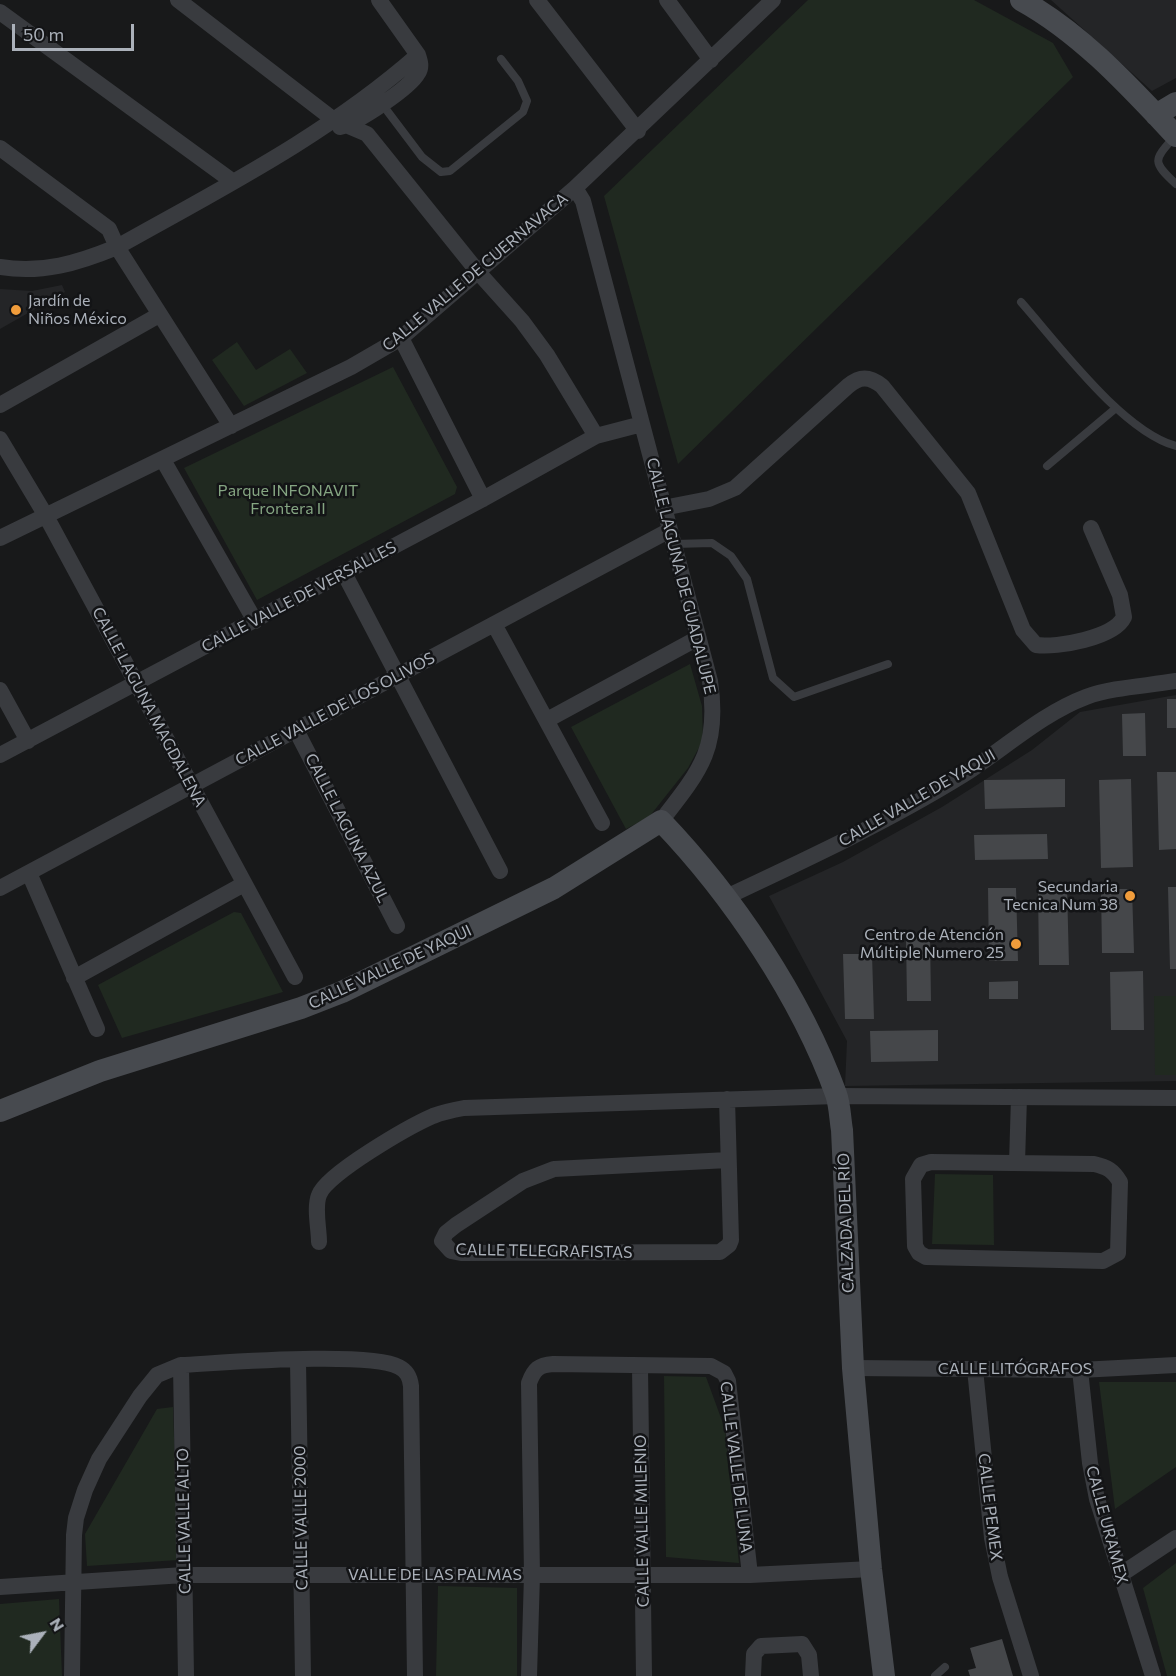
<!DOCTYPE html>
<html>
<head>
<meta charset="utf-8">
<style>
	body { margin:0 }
	#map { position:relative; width:1176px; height:1676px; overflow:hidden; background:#18191a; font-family:Commissioner,sans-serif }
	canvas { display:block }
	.north { position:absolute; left:12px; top:1604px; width:60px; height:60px; -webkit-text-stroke:4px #131416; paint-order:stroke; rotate:58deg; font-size:16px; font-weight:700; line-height:24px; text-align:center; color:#abb1ba }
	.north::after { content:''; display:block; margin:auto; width:21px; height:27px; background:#abb1ba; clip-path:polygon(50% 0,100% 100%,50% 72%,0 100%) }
	.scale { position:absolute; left:12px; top:24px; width:122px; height:27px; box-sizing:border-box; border:3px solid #abb1ba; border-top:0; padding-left:8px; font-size:18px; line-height:21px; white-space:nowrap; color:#abb1ba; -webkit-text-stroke:4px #131416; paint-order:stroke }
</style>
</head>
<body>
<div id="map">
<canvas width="1176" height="1676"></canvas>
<div class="north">N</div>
<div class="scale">50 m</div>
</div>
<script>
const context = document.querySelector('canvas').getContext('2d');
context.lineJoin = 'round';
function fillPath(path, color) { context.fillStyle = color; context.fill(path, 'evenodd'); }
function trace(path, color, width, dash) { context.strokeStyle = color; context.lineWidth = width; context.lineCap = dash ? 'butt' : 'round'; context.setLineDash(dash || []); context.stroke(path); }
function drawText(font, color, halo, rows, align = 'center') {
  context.font = font + ' Commissioner,sans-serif'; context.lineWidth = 5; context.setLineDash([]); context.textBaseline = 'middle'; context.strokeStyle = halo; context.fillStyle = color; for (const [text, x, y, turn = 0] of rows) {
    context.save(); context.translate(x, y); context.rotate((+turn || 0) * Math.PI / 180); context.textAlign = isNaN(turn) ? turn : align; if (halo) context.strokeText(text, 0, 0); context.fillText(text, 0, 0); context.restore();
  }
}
fillPath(new Path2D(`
	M1051 0H1176V78L1152 91Z
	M62 285 65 292 0 329V289L32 291Z
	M1176 695V1081L845 1086 847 1041 769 896 843 862 942 807 1032 750 1080 712Z`), '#242527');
fillPath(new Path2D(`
	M808 0H974L1053 43 1073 77 678 464 604 196Z
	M237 342 256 370 290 349 307 373 244 406 212 360Z
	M393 367 457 487 455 494 257 600 184 468Z
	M690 664 702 706 703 740 688 768 649 817 626 829 571 727Z
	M234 912 241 913 283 992 122 1038 98 985Z
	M1154 996H1176V1075H1155Z
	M935 1174 993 1175 994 1245 932 1244Z
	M664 1376 706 1377 725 1429 739 1563 666 1557Z
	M1099 1382H1176V1467L1115 1509Z
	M173 1407 178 1560 87 1566 85 1534 157 1409Z
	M1176 1563V1676H1167L1143 1588Z
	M438 1586 517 1588V1676H436Z
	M59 1599 62 1676H0V1604Z`), '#202920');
fillPath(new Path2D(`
	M1167 699H1176V728H1167Z
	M1145 713 1146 756H1123L1122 714Z
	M1157 772H1176V849L1159 850Z
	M1065 779V807L985 809 984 780Z
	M1131 779 1133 867 1101 868 1099 780Z
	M1047 834 1048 859 975 860 974 835Z
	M1038 887H1067L1069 965H1039Z
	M1168 887H1176V969H1170Z
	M988 888H1016L1018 961H989Z
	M1101 889H1132L1134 953H1102Z
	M930 936 931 1001H907L906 937Z
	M843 954H872L874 1019H845Z
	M1143 971 1144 1030H1111L1110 972Z
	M1018 981V999H989V982Z
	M938 1030V1061L871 1062 870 1031Z
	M1002 1639 1013 1676H970L968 1670 976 1668 970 1648Z`), '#45474a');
trace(new Path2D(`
	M382 104 422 157 441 172 450 171 523 112 527 101 518 81 501 59
	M1175 136C1154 160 1151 161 1176 184
	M1021 302C1059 345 1122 431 1176 446
	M1047 466 1116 408
	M674 544 712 543 731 556 747 579 773 678 794 697 888 664
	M935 1676 945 1667`), '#393b3f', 8);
trace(new Path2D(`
	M178 0 334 120 367 134 478 272 522 321 547 355 596 436
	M537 0 638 131
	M667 0 711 60
	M0 12 232 181
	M340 127C357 123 410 88 418 73 422 67 420 61 418 55L379 0
	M0 148 109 229 117 247 231 426
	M575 188 583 201 710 681C720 748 700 771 661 821
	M0 267C42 274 78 263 117 247 222 188 327 135 418 55
	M401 338 483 499
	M0 405 159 315
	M0 439 46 516 295 977
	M163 460 255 621
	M663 508 709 499 735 488 848 386C860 376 869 376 882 386L968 493 1023 630 1036 645C1057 648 1114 638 1124 617L1120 595 1091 528
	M0 538 351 367 401 338 575 188 773 0
	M344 573 500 871
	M494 624 602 823
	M0 690 28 741
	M547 720 698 638
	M296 730 397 926
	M0 755 483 499 596 436 642 424
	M29 873 97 1029
	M0 888 670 530
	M724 898C805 860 887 822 963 775 1004 749 1041 714 1086 697 1113 687 1148 686 1176 681
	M74 978 244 884
	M727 1099 731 1240 729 1245 720 1252 461 1253 451 1251 442 1241 446 1233 456 1225 523 1181 554 1169 728 1160
	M931 1162 1094 1164C1107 1167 1113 1170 1120 1182L1118 1253 1103 1261 926 1257 919 1253 915 1246 913 1179 921 1165Z
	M1017 1163 1019 1097
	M319 1242C319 1228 314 1208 319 1195 326 1174 410 1126 433 1116 443 1112 453 1110 464 1108L837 1096 1176 1098
	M298 1361 303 1676
	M181 1365 186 1676
	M640 1367 644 1676
	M853 1368 1080 1370 1176 1365
	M975 1369 992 1538 1000 1577 1031 1676
	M1080 1370 1090 1463 1097 1499 1153 1676
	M1120 1575 1176 1538
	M0 1587 184 1575H750L871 1569
	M72 1676 74 1535 76 1518 85 1490 99 1459 140 1396 157 1375 181 1365C222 1363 368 1351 399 1367 407 1371 410 1377 411 1386L415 1676
	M529 1676 532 1575 529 1383C534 1369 539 1365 553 1364L711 1366 724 1373 728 1381 750 1575
	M753 1676 754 1654 761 1646 802 1644 809 1655 811 1676`), '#393b3f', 16);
trace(new Path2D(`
	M1021 0C1081 33 1129 86 1176 136
	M1156 115 1176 103
	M0 1111 100 1071 301 1008 342 992 554 888 661 821C732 895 801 997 836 1094 840 1105 840 1119 842 1130L853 1368 871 1569 884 1676`), '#474a4f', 22);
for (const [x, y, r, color] of [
	[16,310,6,"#f09c3b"],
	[1130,896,6,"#f09c3b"],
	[1016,944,6,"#f09c3b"]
]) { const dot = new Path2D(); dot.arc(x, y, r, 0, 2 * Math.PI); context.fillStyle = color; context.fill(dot); trace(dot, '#131416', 2); }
drawText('16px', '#abb1ba', '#131416', [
	["CALLE VALLE DE CUERNAVACA",475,272,-40],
	["CALLE LAGUNA DE GUADALUPE",681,576,76],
	["CALLE VALLE DE VERSALLES",299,597,-28],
	["CALLE LAGUNA MAGDALENA",149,707,62],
	["CALLE VALLE DE LOS OLIVOS",335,709,-28],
	["CALLE VALLE DE YAQUI",917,798,-30],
	["CALLE LAGUNA AZUL",347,828,63],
	["CALLE VALLE DE YAQUI",390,967,-25],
	["CALZADA DEL RÍO",846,1223,-92],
	["CALLE TELEGRAFISTAS",544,1251,1],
	["CALLE LITÓGRAFOS",1015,1369],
	["CALLE VALLE DE LUNA",736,1467,83],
	["CALLE PEMEX",990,1507,83],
	["CALLE VALLE 2000",301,1518,-91],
	["CALLE VALLE ALTO",184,1521,-91],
	["CALLE VALLE MILENIO",642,1521,-91],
	["CALLE URAMEX",1107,1525,75],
	["VALLE DE LAS PALMAS",435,1575]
]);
drawText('16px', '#abb1ba', '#131416', [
	["Jardín de",28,301,"left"],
	["Niños México",28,319,"left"],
	["Secundaria",1118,887],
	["Tecnica Num 38",1118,905],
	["Centro de Atención",1004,935],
	["Múltiple Numero 25",1004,953]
], 'right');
drawText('16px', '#85a582', '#131416', [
	["Parque INFONAVIT",288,491],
	["Frontera II",288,509]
]);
</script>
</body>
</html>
